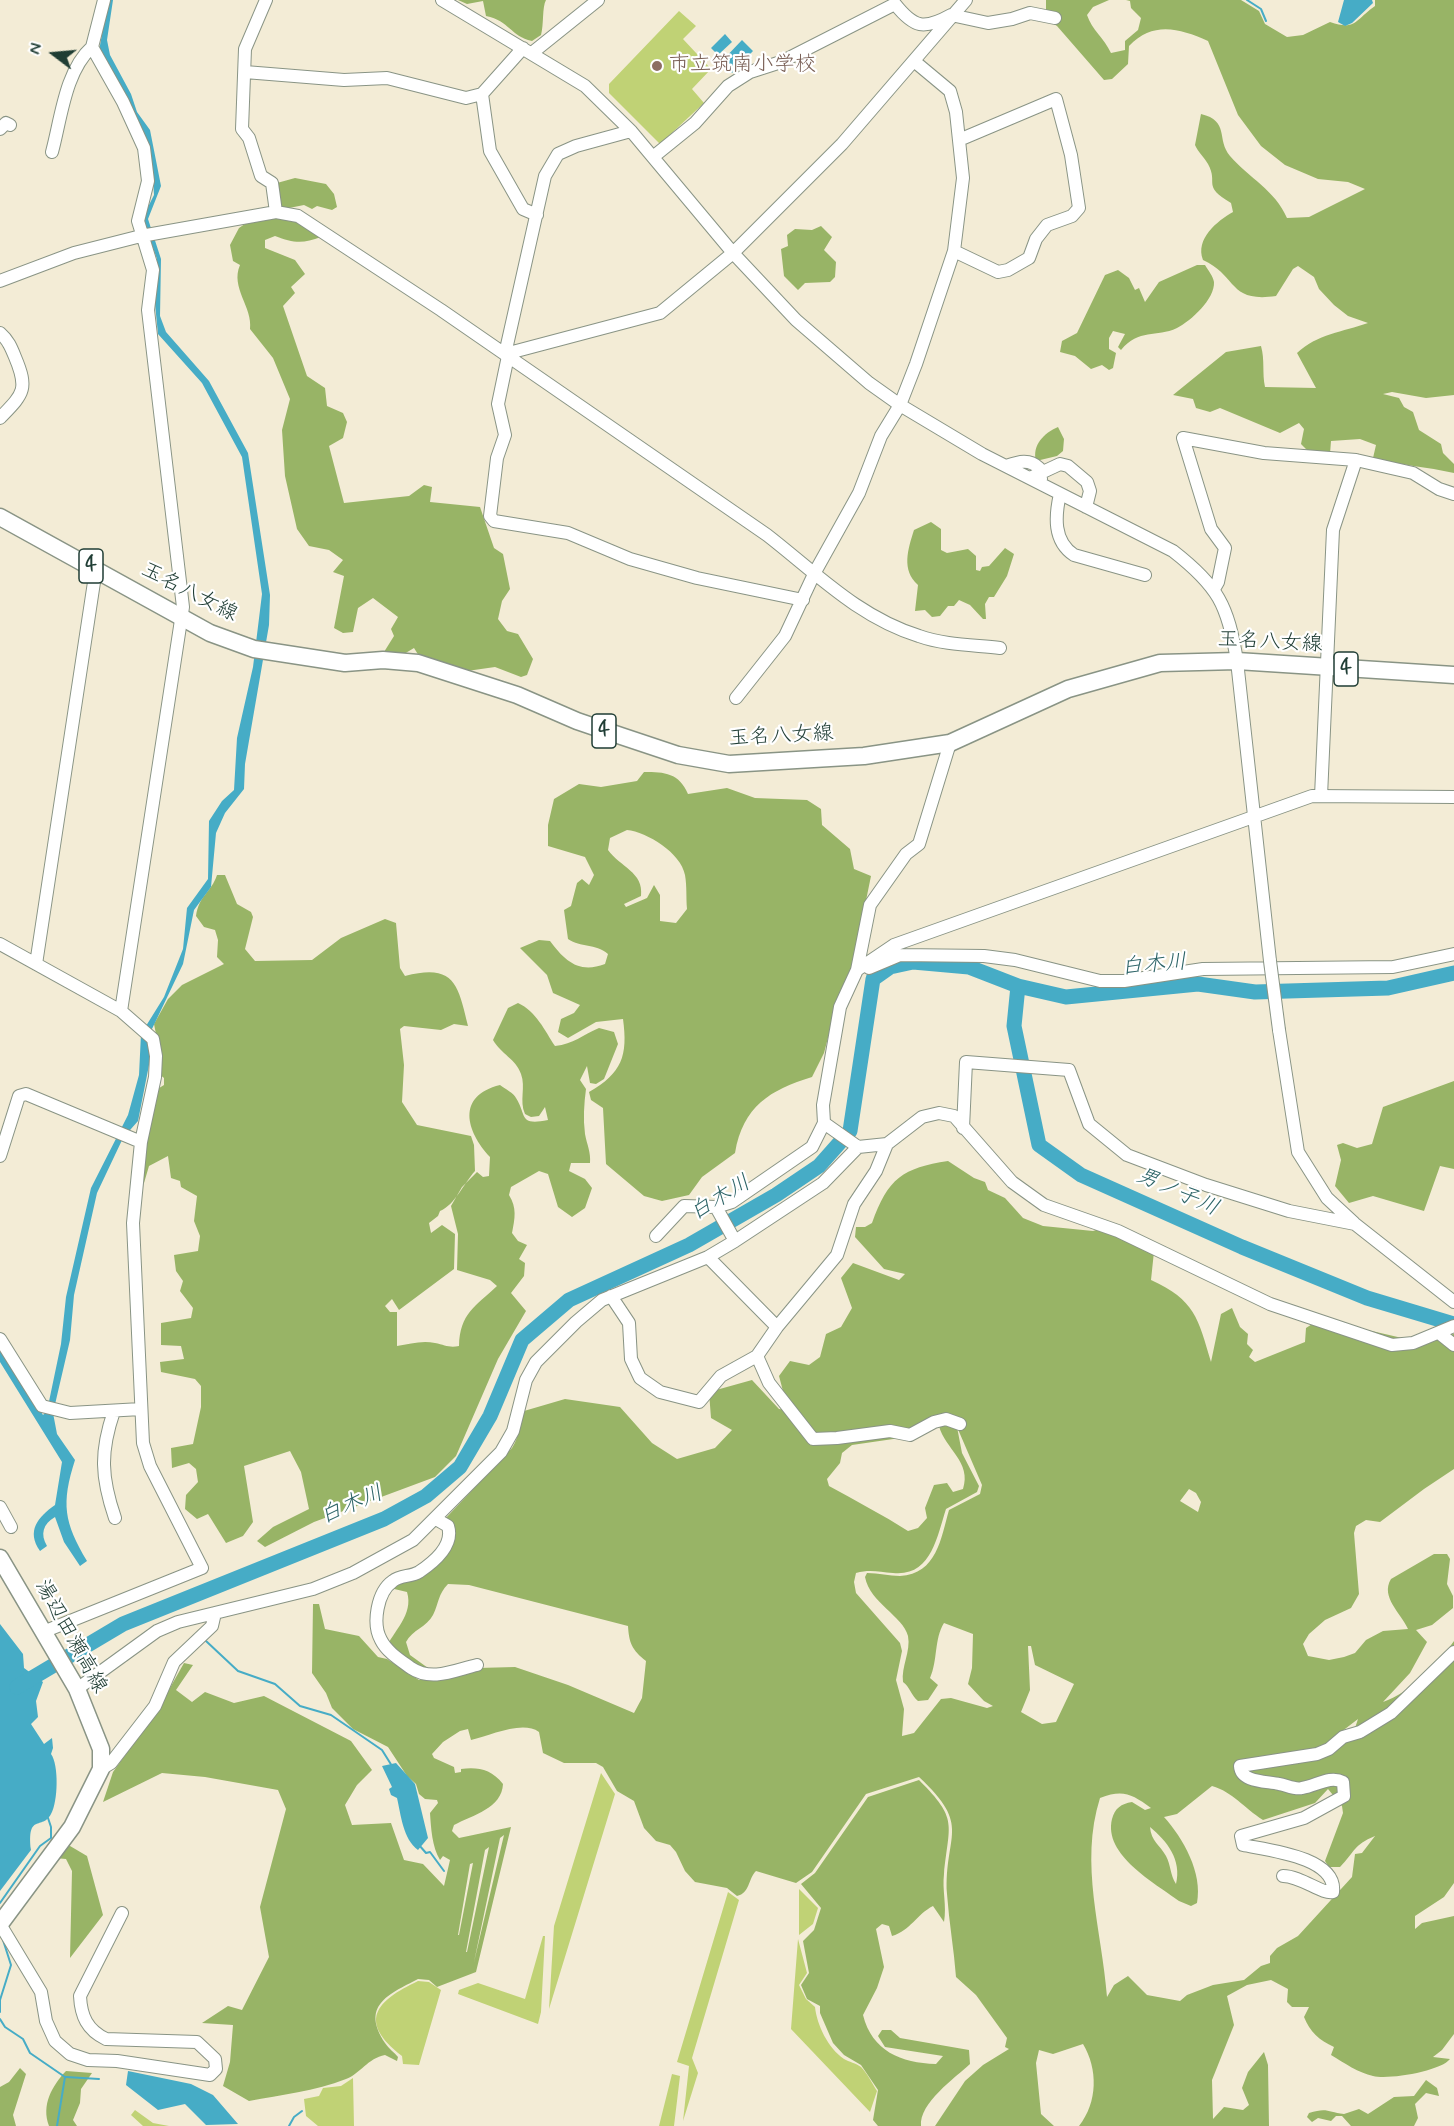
<!DOCTYPE html>
<html>
<head>
<meta charset="utf-8">
<style>
	body { margin:0 }
	#map { position:relative; width:1454px; height:2126px; overflow:hidden; background:#f3ecd6; font-family:Mynerve,sans-serif }
	canvas { display:block }
	.north { position:absolute; left:24px; top:24px; width:60px; height:60px; -webkit-text-stroke:4px #fff; paint-order:stroke; rotate:286deg; font-size:16px; font-weight:700; line-height:24px; text-align:center; color:#1f3d34 }
	.north::after { content:''; display:block; margin:auto; width:21px; height:27px; background:#1f3d34; clip-path:polygon(50% 0,100% 100%,50% 72%,0 100%) }
</style>
</head>
<body>
<div id="map">
<canvas width="1454" height="2126"></canvas>
<div class="north">N</div>
</div>
<script>
const context = document.querySelector('canvas').getContext('2d');
context.lineJoin = 'round';
function fillPath(path, color) { context.fillStyle = color; context.fill(path, 'evenodd'); }
function trace(path, color, width, dash) { context.strokeStyle = color; context.lineWidth = width; context.lineCap = dash ? 'butt' : 'round'; context.setLineDash(dash || []); context.stroke(path); }
function drawText(font, color, halo, rows, align = 'center') {
  context.font = font + ' Mynerve,"Klee One",sans-serif'; context.lineWidth = 4.5; context.setLineDash([]); context.textBaseline = 'middle'; context.strokeStyle = halo; context.fillStyle = color; for (const [text, x, y, turn = 0] of rows) {
    context.save(); context.translate(x, y); context.rotate((+turn || 0) * Math.PI / 180); context.textAlign = isNaN(turn) ? turn : align; if (halo) context.strokeText(text, 0, 0); context.fillText(text, 0, 0); context.restore();
  }
}
fillPath(new Path2D(`
	M679 11 696 26 683 39 711 69 692 89 704 103 660 144 609 93V84Z
	M601 1773 615 1794 549 2009 554 1926Z
	M799 1889 818 1908 813 1924 799 1935Z
	M728 1892 739 1900 692 2058 698 2073 683 2121 689 2066 677 2062Z
	M543 1936H545L541 2012 538 2024 458 1994 459 1990 478 1983 525 1999Z
	M798 1939 807 1973 799 1985 806 1999 815 2007C817 2025 828 2048 844 2059 849 2062 856 2063 861 2067 867 2073 872 2083 877 2091L870 2112 791 2029Z
	M418 1981 429 1982 441 1990 419 2065 403 2064 402 2056C357 2021 376 2001 418 1981Z
	M672 2074 680 2076 674 2126H659Z
	M353 2078 354 2126H318L306 2116 304 2099 319 2096 323 2088 341 2086Z
	M135 2110 153 2123 169 2126H143L131 2115Z`), '#c0d275');
fillPath(new Path2D(`
	M458 0H546C542 7 544 24 541 35L532 41C510 36 510 21 486 16L483 1 467 4Z
	M1046 0H1109L1093 7 1087 15C1092 30 1104 38 1111 53L1125 50V41L1138 30 1141 18 1131 8 1130 1 1126 0H1241L1259 11 1265 24 1287 37 1303 35 1330 22C1356 31 1355 20 1375 6V0H1454V395L1426 398 1392 392 1383 394 1399 398 1404 407 1413 412 1419 430 1441 444 1443 453 1454 464V473C1427 467 1400 465 1373 458L1376 445 1360 439 1331 441 1330 454 1308 451 1301 444 1304 429 1299 423 1280 433 1220 408 1210 412 1196 408 1193 399 1173 395 1226 352 1261 346C1265 360 1262 373 1265 387L1316 388 1297 353C1317 334 1343 332 1368 323L1348 316 1334 305 1319 289 1314 277 1298 266 1293 269 1276 296C1228 303 1238 276 1203 260 1195 239 1217 221 1233 212L1231 203C1201 185 1219 184 1208 164 1204 157 1198 152 1195 145L1201 114C1230 121 1216 139 1230 156 1249 178 1275 190 1287 218L1309 217 1365 189 1348 182 1318 179 1285 165 1261 146 1238 115 1208 41C1179 28 1153 21 1129 46L1128 64 1112 79 1104 80 1057 26 1046 19Z
	M295 178 326 184 334 194 337 207 332 210 317 206 312 209 304 205 284 209 279 205 277 183Z
	M258 215 307 222 321 237C303 244 293 243 275 236L265 240V248L295 260 305 274 291 287 295 293 283 306 307 376 325 388 327 406 343 413 347 422 343 438 329 446 344 503 409 496 424 485 432 487 430 502 480 507 494 548 503 554 510 589 502 601 498 619 507 631 518 634 533 659 527 675 521 677 495 667 467 671 419 656 414 648 404 654 384 652 394 636 391 629 398 617 373 598 358 608 353 632 343 633 334 628 344 576 333 572 343 560 329 550 309 546 297 529 285 476 282 430 290 399 273 358 250 329C253 307 230 288 240 265L233 261 230 245 239 228Z
	M821 226 832 237 824 250 836 262 835 277 830 282 805 283 798 290 784 276 781 249 788 246 787 235 795 229 812 230Z
	M1197 265H1205C1208 270 1213 276 1214 282 1215 299 1191 321 1177 328 1156 338 1139 328 1121 350L1118 347 1125 334 1113 331 1109 338V349L1116 353 1113 368 1109 370 1102 365 1091 369 1075 356 1060 352 1062 341 1077 333 1105 275 1118 270 1129 278 1135 290 1139 288 1145 302 1159 282Z
	M1058 427 1064 439 1063 451 1057 456 1036 461C1032 445 1044 433 1058 427Z
	M931 522 941 529V550L947 553 968 549 976 556V570L980 571 982 567 989 566 1005 548 1014 554 1007 576 994 597H989L985 604 986 619H983L970 605 959 600 954 606H948L940 616 932 617 925 610 915 611 918 585C901 570 908 549 914 530Z
	M644 772C665 772 679 773 688 794L727 788 755 798 807 800 821 809 822 825 850 849 854 869 871 876 852 969 835 1011 824 1053 812 1077C770 1090 743 1106 735 1153L702 1177 689 1195 662 1201 644 1196 606 1164 603 1108 591 1100 589 1092C622 1073 628 1056 623 1019L596 1022 568 1038 558 1032 561 1019 574 1013 580 1005 553 993 547 975 520 948 539 940 550 941C565 961 579 974 605 964L608 954C595 943 581 948 568 939L564 910 571 906 577 883 582 879 589 885 594 875 585 857 548 846V825L554 799 579 784 601 787 637 781ZM627 830C647 832 681 853 685 875 687 886 686 898 687 909L676 923 660 921V895L654 885 647 898 626 907 624 904 641 896C644 872 620 867 608 850L610 838Z
	M217 875H225L237 904 251 912 253 917 245 949 255 961 312 960 341 938 385 919 396 923 400 968 405 976C455 963 458 985 468 1026L454 1024 441 1030 404 1026 400 1029 404 1065 402 1102 417 1125 471 1136 474 1145 475 1171C464 1183 455 1205 440 1211L438 1216 429 1223 431 1233 442 1225 455 1234 454 1269 399 1310 392 1299 385 1306 390 1312H397V1346C410 1344 422 1340 435 1343 445 1345 449 1348 459 1346 460 1313 475 1307 497 1286L490 1280 457 1270 458 1234 451 1206 462 1187 477 1172 483 1177 489 1176 490 1157C466 1131 456 1096 500 1085 505 1089 514 1093 516 1098 527 1115 518 1126 548 1120L545 1107 539 1116 531 1117 525 1114C519 1101 526 1087 521 1074 516 1059 501 1054 493 1040L508 1008 518 1003C536 1011 545 1031 555 1046 574 1044 582 1035 599 1028L614 1032 618 1044 604 1079 596 1084 590 1083 587 1066 580 1080 586 1089C584 1104 583 1119 585 1134 587 1145 591 1152 590 1163H571L569 1171 585 1179 592 1188 585 1208 572 1217 558 1207 548 1174 539 1171 511 1187 509 1195C517 1208 515 1218 512 1233L518 1241 527 1245 519 1259 525 1263 524 1276 511 1293 526 1311 498 1359 456 1456 435 1477 314 1522 265 1547 257 1541 273 1527 309 1509 301 1472 290 1451 244 1466 253 1522 243 1536 226 1543 208 1514 197 1519 185 1509 186 1495 198 1482 196 1469 189 1463 172 1468 171 1448 193 1444 201 1407V1386L195 1379 161 1372 160 1362 184 1359 181 1346 161 1345V1323L191 1318 193 1308 180 1291 183 1281 176 1271 174 1255 198 1251 200 1236 194 1221 197 1196 181 1187 180 1181 171 1178 168 1156 149 1166 144 1183 140 1178 156 1090 164 1085V1078L158 1073 160 1054 154 1024 168 999 182 985 224 964 217 957 218 940 215 930 204 927 196 916C199 895 211 893 217 875Z
	M1454 1081V1169L1440 1166 1424 1211 1373 1196 1349 1203 1335 1186 1341 1160 1337 1145 1343 1143 1357 1148 1372 1144 1383 1107Z
	M948 1161 974 1178 985 1182 988 1190 1005 1198 1023 1218 1043 1226 1093 1231 1114 1224 1155 1242 1151 1280C1195 1300 1198 1318 1211 1362L1221 1314 1232 1308 1240 1327 1248 1334 1247 1344 1253 1350 1249 1357 1255 1362 1305 1342 1306 1328 1320 1319 1415 1341 1454 1334V1469L1424 1489 1380 1522 1366 1520 1356 1526 1354 1533 1359 1594 1351 1608 1325 1620 1309 1634 1303 1644 1308 1656 1329 1660 1344 1657 1355 1653 1366 1640 1383 1631 1408 1629C1401 1613 1380 1597 1391 1579L1434 1554H1447L1450 1559 1447 1584 1453 1596V1608L1432 1625 1416 1630 1427 1642 1410 1673 1383 1702C1410 1693 1437 1665 1454 1641V1883L1444 1897 1415 1916V1929L1422 1923 1454 1916V2034L1442 2050 1433 2057 1450 2059C1441 2071 1389 2080 1373 2076 1359 2073 1344 2063 1331 2055L1334 2047C1319 2040 1310 2032 1304 2017L1309 2007H1292L1287 2002 1288 1989 1271 1980 1247 1985 1227 1996 1234 2025 1212 2080 1213 2119 1224 2107 1243 2110 1249 2105 1242 2088 1248 2072 1264 2052 1268 2065 1269 2126H1079C1098 2102 1098 2069 1083 2044L1053 2054 1039 2050 1036 2063 1041 2114 1054 2126H935L965 2081 983 2065 1009 2049 1005 2047 1007 2038 976 1995 956 1977C954 1950 949 1922 947 1894 944 1834 973 1827 919 1777L866 1794 812 1872 796 1883 756 1871C748 1879 750 1893 737 1896L727 1888 695 1882 685 1871 676 1852 670 1845 656 1841 644 1828 634 1801 617 1791 603 1767 596 1763H564L543 1753 539 1732C522 1720 490 1736 471 1740L468 1729 460 1731 443 1742 432 1754 434 1758 454 1767 455 1773 461 1772V1769C478 1767 491 1769 503 1784 502 1808 473 1815 454 1825L452 1831 459 1838 511 1827 476 1972 437 1987 429 1980 418 1979C387 1995 361 2006 385 2043 389 2049 394 2052 398 2057L397 2061 385 2055C368 2058 360 2074 346 2079 315 2091 281 2095 249 2101L223 2086 230 2062 233 2025 202 2023 228 2006 242 2010 269 1957 260 1907 286 1809 278 1790 205 1777 162 1773 103 1802 113 1772 157 1711 184 1663 193 1665 176 1690 192 1702 205 1692 234 1703 264 1696 351 1741 372 1770 357 1785 345 1805 352 1825 391 1823 404 1860 423 1864 444 1886 450 1860 443 1856 440 1860C432 1847 431 1828 430 1813L438 1803 437 1800 425 1799 419 1794 416 1784 407 1776 388 1747 353 1729 332 1708 326 1693 312 1673 313 1604H319L325 1629 359 1636 378 1657 387 1659 419 1680 478 1668 515 1667 568 1685 634 1713 642 1698 646 1661C632 1650 629 1643 628 1626L469 1585 448 1584C438 1594 439 1603 433 1615 427 1627 412 1630 406 1642L410 1655 428 1668 422 1673 385 1650C393 1631 414 1615 407 1592L390 1588 451 1545 444 1520 512 1448C520 1435 520 1424 524 1411L565 1399 620 1407 652 1443 677 1459 715 1448 732 1430 711 1418 709 1392 752 1380 779 1409 788 1410 813 1441 856 1436 907 1437 852 1445 842 1453 840 1463 827 1479 829 1486C856 1501 883 1515 908 1531L918 1528 927 1518 925 1508 934 1485 947 1483 953 1492 963 1489C972 1462 945 1449 939 1426L908 1433 814 1437 783 1391 779 1376 790 1361 809 1365 820 1357 826 1334 841 1327 852 1308 841 1278 853 1263 899 1280 905 1274 884 1269 855 1237 856 1227H865L872 1223C888 1178 903 1168 948 1161ZM957 1427 982 1485 980 1494 949 1510C941 1538 937 1574 900 1576 889 1576 879 1573 867 1573L865 1577C870 1603 903 1616 908 1636 911 1651 901 1667 903 1682 910 1687 911 1695 918 1701L928 1700 938 1685 930 1678C938 1660 934 1639 944 1623L973 1634 972 1668 968 1684 984 1701 993 1706 987 1708 951 1698 941 1699 914 1733 902 1736 904 1709 896 1680 902 1651 900 1643 856 1593 854 1582 856 1573C870 1569 879 1572 893 1573 931 1577 937 1537 946 1509L977 1492 979 1486 962 1453ZM1189 1489 1196 1493 1201 1502 1198 1512 1180 1501ZM1028 1646H1031L1035 1665 1074 1684 1056 1722 1042 1724 1021 1712 1030 1690ZM1358 1719 1354 1731 1328 1742ZM1212 1786C1233 1792 1244 1808 1263 1820L1315 1803 1328 1789 1342 1806 1343 1813 1325 1861 1329 1867H1340C1355 1852 1353 1845 1375 1836L1362 1853 1355 1854 1352 1877 1298 1936 1277 1948 1270 1956V1963L1261 1966 1244 1980 1213 1985 1187 1995 1180 2001 1147 1995 1128 1976 1114 1985 1107 1997C1102 1930 1079 1864 1100 1798 1123 1789 1132 1794 1151 1808L1145 1810 1132 1802C1121 1804 1115 1808 1112 1819 1103 1855 1155 1883 1179 1901L1191 1906 1197 1903C1203 1873 1183 1838 1164 1817L1177 1814ZM1150 1827C1167 1841 1182 1860 1176 1884 1170 1875 1171 1865 1166 1856 1160 1845 1151 1841 1150 1827ZM504 1835 474 1962 500 1838ZM489 1847 467 1952H466L485 1850ZM473 1863 459 1935H458L470 1864Z
	M919 1780C959 1820 949 1823 944 1874 942 1890 947 1906 944 1922L933 1906C917 1914 910 1931 892 1936L889 1926 882 1924 876 1929 884 1967 877 1988 863 2015C872 2051 901 2063 936 2064L943 2056 885 2047 878 2036 882 2030H891L900 2038 969 2050 970 2064C955 2078 919 2103 921 2126H878L873 2120 878 2090 861 2065 844 2055 833 2043 820 2013V2006L807 1999 801 1985 809 1973 803 1941 814 1930 821 1908 801 1884 815 1873 868 1797Z
	M65 1843 87 1856 103 1915 70 1958 72 1871 66 1859 55 1858Z
	M20 2068 26 2074 13 2115 16 2126H0V2087L9 2082Z
	M66 2071 92 2073 81 2089 80 2103 73 2120 77 2126H49C41 2105 52 2086 66 2071Z
	M1426 2080 1437 2088 1439 2096 1426 2093 1415 2104 1418 2118 1414 2126H1351L1342 2116H1336L1331 2121 1318 2118 1312 2122 1307 2117 1309 2113C1327 2107 1328 2112 1344 2114L1359 2109 1368 2114 1394 2097 1414 2096Z`), '#98b466');
fillPath(new Path2D(`
	M108 0H113L107 40 110 55 131 94 137 112 150 130 161 186 148 219 161 259 160 316 166 332 209 381 248 453 270 595 269 625 245 764 244 789 225 813 216 833 211 887 194 910 183 964 151 1031 149 1065 138 1121 123 1138 97 1193 74 1295 70 1340 53 1413 57 1434 75 1460C61 1504 64 1522 87 1561L80 1566 64 1542 55 1517C43 1524 40 1534 47 1546L40 1551C26 1531 38 1517 55 1505L62 1462 0 1362V1348L43 1415 47 1411 61 1344 66 1297 91 1188 128 1115 139 1075 141 1034 164 997 183 949 187 908 208 879 209 821 222 801 234 790 237 738 253 667 262 594 242 457 202 383 158 334 155 304 157 259 144 224V215L154 195 153 178 123 89 99 51Z
	M1344 0H1372L1373 3 1352 23 1345 26 1338 22Z
	M725 34 732 42 718 55 711 48Z
	M742 40 753 51 732 73 721 62Z
	M0 1624 23 1654 24 1668 43 1682 36 1701 38 1717 31 1724 44 1744 52 1738 53 1748 51 1754C59 1765 58 1802 51 1814 42 1831 27 1812 31 1850L0 1891Z
	M396 1763 415 1784 428 1838 418 1850C403 1839 401 1815 397 1798L391 1795 389 1789 392 1787 382 1766Z
	M128 2071 191 2084 213 2095 238 2124 206 2125 185 2104 158 2110 126 2085Z`), '#46acc6');
trace(new Path2D(`
	M1247 0 1261 9 1266 21
	M206 1641 238 1671 275 1684 300 1706 331 1715 382 1750 392 1766
	M419 1845 426 1853 430 1852 444 1871
	M0 1903 40 1846 51 1838V1827L48 1818
	M0 2012V2000L11 1965 3 1940
	M0 2019 5 2027 23 2039 30 2053 65 2077 57 2126
	M66 2077 99 2079
	M289 2126 294 2117 302 2111`), '#46acc6', 2);
trace(new Path2D(`
	M1018 986 1014 1026 1039 1145 1081 1175 1242 1247 1367 1298 1454 1324
	M17 1687 123 1624 384 1519 426 1496 460 1467 490 1416 522 1340 569 1300 689 1245 776 1195 819 1166 850 1131 873 979 890 967 913 962 969 967 1018 986 1066 997 1198 984 1255 992 1388 988 1454 973`), '#46acc6', 15);
const minor = new Path2D(`
	M104 0 92 47 123 102 144 148 148 181 138 221 153 270 148 310 183 607 121 1011
	M266 0 245 49 242 129 249 138 261 176 272 183 276 212
	M442 0 585 86 631 131 733 253 796 320 869 383 900 405 982 454 1173 551C1218 586 1228 605 1237 661L1270 961
	M532 53 598 0
	M245 72 344 80 387 78 466 98 482 94 523 48
	M482 94 490 151 523 209 537 215
	M0 129 6 123 10 125
	M52 152C61 119 65 71 92 47
	M653 157 695 123 728 86 750 72 781 62 895 4C914 28 924 30 951 15L988 23 1012 19 1030 13 1055 18
	M954 251 998 272 1008 270 1029 258 1036 239 1047 225 1072 216 1079 208 1071 155 1056 99 959 140
	M0 281 74 253 141 236 276 212 298 216 441 310 767 535C816 573 858 617 919 636 944 645 974 645 1000 648
	M0 333C8 340 11 347 15 357 29 390 23 394 0 418
	M505 354 660 313 733 253 842 144 966 0
	M505 354 545 176 558 154 576 146 631 131
	M508 356 498 404 505 435 497 458 490 516 494 521 568 533 630 559 697 578 803 600
	M1006 466C1018 462 1029 458 1039 468L1041 479
	M1030 478 1060 464 1068 466 1087 482 1090 491 1086 507
	M1060 494C1055 516 1053 541 1074 555L1145 575
	M1214 589 1218 582 1225 548 1211 529 1183 438 1264 453 1356 460 1413 473 1439 489 1454 494
	M736 698 785 636 815 572 859 493 881 436 900 405 916 364 954 251 963 178 956 112 950 91 914 61
	M1321 796 1333 530 1356 460
	M0 944 121 1011 153 1039 156 1056 155 1077 141 1142 133 1223 143 1443 150 1466 202 1568 43 1632
	M36 964 96 569
	M869 968 900 955 984 956 1015 960 1100 981H1124L1203 969 1393 967 1454 954
	M857 970 894 945 1312 796 1454 797
	M1279 1030 1298 1152 1327 1198 1354 1223
	M824 1123 858 1147 887 1144
	M963 1128 966 1062 1069 1070 1089 1124 1127 1155 1206 1185 1289 1211 1355 1224 1454 1302
	M0 1156 19 1096 26 1094 141 1142
	M716 1207 735 1241
	M656 1236 684 1206 716 1207 732 1202 812 1147 824 1123 823 1105 840 1007 857 970 870 905 906 854 919 844 950 743
	M708 1257 777 1327
	M611 1296 629 1323 631 1359 640 1378 660 1392 699 1402 721 1376 757 1356 777 1327 837 1255 854 1204 876 1171 887 1144 922 1117 939 1113 954 1116 1012 1182 1044 1205 1118 1231 1270 1304 1392 1345 1413 1343 1454 1326
	M1439 1333 1454 1345
	M0 1339 42 1406 70 1413 141 1409
	M757 1356 769 1383 813 1439 837 1438 890 1431 910 1435 934 1422 946 1419 960 1424
	M114 1411C100 1452 101 1477 115 1518
	M0 1507 11 1527
	M436 1519 448 1526C454 1545 434 1562 419 1572 411 1577 400 1575 393 1581 377 1592 372 1624 381 1640 387 1652 400 1660 411 1668 432 1682 455 1670 477 1665
	M77 1689 157 1631 178 1622 313 1589 353 1573 413 1540 501 1452 513 1431 526 1380 536 1362 576 1322 602 1300 708 1257 735 1241 823 1183 858 1147
	M101 1769 111 1763 155 1706 174 1662 212 1626 215 1613
	M1283 1876C1301 1876 1323 1895 1333 1892 1337 1857 1267 1850 1243 1845L1241 1836 1304 1818 1344 1796 1343 1782C1330 1775 1316 1786 1302 1788 1295 1790 1286 1785 1279 1784 1267 1781 1241 1783 1240 1766L1317 1754 1329 1749 1343 1737 1360 1732 1391 1713 1454 1652
	M0 1924 41 1992 46 2021 55 2041 70 2054 88 2060 117 2061 210 2075 216 2069 215 2059 197 2042 106 2039C87 2030 81 2016 80 1996L122 1913`);
const major = new Path2D(`
	M0 517 210 633 254 649 345 663 383 660 418 663 517 695 577 721 621 736 678 755 729 764 864 756 950 743 1068 689 1160 663 1237 661 1454 675
	M0 1558 77 1689 101 1749V1769L72 1827 0 1924`);
trace(minor, '#899485', 14);
trace(major, '#899485', 19);
trace(minor, '#fff', 12);
trace(major, '#fff', 16);
const minorBridge = new Path2D(`
	M1270 961 1279 1030`);
trace(minorBridge, '#899485', 14, []);
trace(minorBridge, '#fff', 12);
for (const [x, y, r, color] of [
	[657,66,6,"#8d6e63"]
]) { const dot = new Path2D(); dot.arc(x, y, r, 0, 2 * Math.PI); context.fillStyle = color; context.fill(dot); trace(dot, '#fff', 2); }
for (const [x, y, w] of [
	[91,566,24],
	[1346,669,24],
	[604,731,24]
]) { const box = new Path2D(); box.roundRect(x - w / 2, y - 17, w, 34, 4.5); context.fillStyle = '#fff'; context.fill(box); trace(box, '#1f3d34', 1.5); }
drawText('bold 20px', '#1f3d34', null, [
	["4",91,566],
	["4",1346,669],
	["4",604,731]
]);
drawText('21px', '#785e54', '#fff', [
	["市立筑南小学校",669,66]
], 'left');
drawText('21px', '#1f3d34', '#fff', [
	["玉名八女線",189,593,27],
	["玉名八女線",1270,643,3],
	["玉名八女線",781,737,-3],
	["湯辺田瀬高線",70,1637,61]
]);
drawText('italic 22px', '#2d6467', '#fff', [
	["白木川",1154,966,-5],
	["男ノ子川",1177,1193,24],
	["白木川",721,1199,-31],
	["白木川",352,1506,-23]
]);
</script>
</body>
</html>
